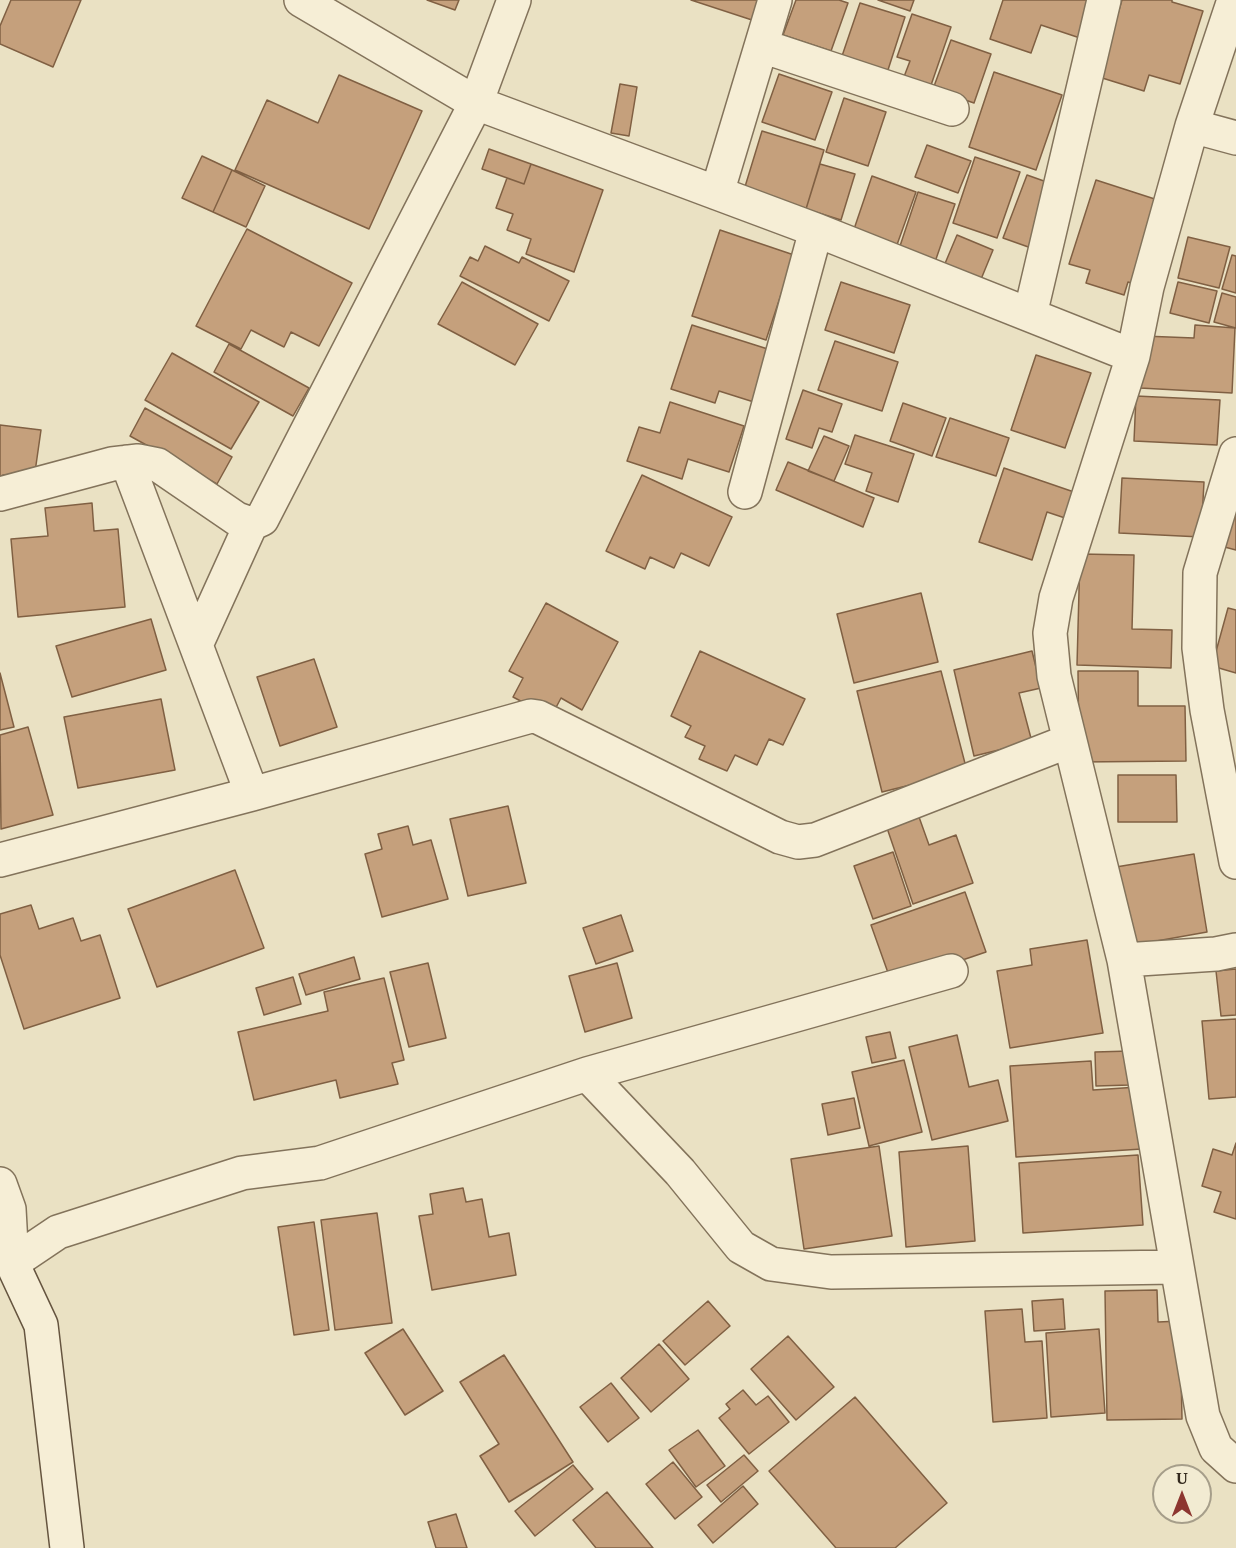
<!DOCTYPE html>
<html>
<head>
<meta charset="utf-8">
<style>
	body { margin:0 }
	#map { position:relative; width:1236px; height:1548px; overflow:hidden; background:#eae1c3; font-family:"PT Serif",serif }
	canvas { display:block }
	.north { position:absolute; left:1152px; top:1464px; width:60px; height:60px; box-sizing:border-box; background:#f2ebd2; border:2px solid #a69e8a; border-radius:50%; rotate:0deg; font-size:16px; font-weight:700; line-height:24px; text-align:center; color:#342a1e }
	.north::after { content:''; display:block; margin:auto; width:21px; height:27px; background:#8d3630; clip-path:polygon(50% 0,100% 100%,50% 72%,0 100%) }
</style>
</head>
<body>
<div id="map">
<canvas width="1236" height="1548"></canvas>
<div class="north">U</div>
</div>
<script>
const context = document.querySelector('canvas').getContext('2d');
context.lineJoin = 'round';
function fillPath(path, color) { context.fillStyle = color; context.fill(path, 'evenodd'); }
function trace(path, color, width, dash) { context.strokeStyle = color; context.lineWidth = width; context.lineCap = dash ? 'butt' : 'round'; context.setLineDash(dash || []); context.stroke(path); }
const building = new Path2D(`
	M11 0H81L53 67 0 44V26Z
	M427 0H459L455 10Z
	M691 0H759L752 20Z
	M796 0H839L848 3 831 51 783 35Z
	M878 0H914L910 11Z
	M1003 0H1093L1080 38 1041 25 1031 53 990 39Z
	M1122 0H1172V2L1203 11 1180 84 1149 75 1144 91 1099 77Z
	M860 3 905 17 887 73 841 59Z
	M912 14 951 27 929 91 902 82 910 61 897 57Z
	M951 40 991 54 974 103 933 89Z
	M994 72 1062 95 1036 170 969 147Z
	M779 74 832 92 815 140 762 122Z
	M339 75 422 111 369 229 235 170 267 100 318 123Z
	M620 84 637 87 629 136 611 133Z
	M844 98 886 112 868 166 826 152Z
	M762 131 824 150 806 209 744 190Z
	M927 145 971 161 958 193 915 177Z
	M489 149 531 164 524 184 482 169Z
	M202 156 232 170 213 212 182 198Z
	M975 157 1020 172 997 238 953 223Z
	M531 164 603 190 574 272 526 254 531 239 507 230 513 214 496 208 507 178 524 184Z
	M820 164 855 174 841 220 806 209Z
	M232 170 265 186 246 227 213 212Z
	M1027 175 1058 186 1034 249 1003 238Z
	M872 176 916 192 894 253 851 238Z
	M1096 180 1164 202 1138 285 1128 282 1124 295 1086 283 1090 270 1069 264Z
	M918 192 955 204 935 262 899 249Z
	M247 229 352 283 319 346 291 332 284 347 251 330 241 349 196 326Z
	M720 230 794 255 766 340 692 316Z
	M957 235 993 250 977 289 941 273Z
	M1188 237 1230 247 1219 288 1178 278Z
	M485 246 519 263 522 257 569 281 549 321 460 276 470 257 478 261Z
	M1232 255 1236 256V293L1222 289Z
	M462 282 538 324 515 365 438 324Z
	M841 282 910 305 894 353 825 330Z
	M1178 282 1217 291 1209 323 1170 313Z
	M1222 293 1236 297V328L1214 322Z
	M692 325 774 351 757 403 719 391 715 403 671 389Z
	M1195 325 1235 328 1232 393 1140 388 1143 336 1194 338Z
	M835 341 898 362 882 411 818 390Z
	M229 344 309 388 293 416 214 372Z
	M172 353 259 402 231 449 145 400Z
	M1036 355 1091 373 1065 448 1011 430Z
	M803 390 842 404 832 432 819 428 812 448 786 439Z
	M1136 396 1220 400 1217 445 1134 441Z
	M670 402 744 426 729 472 688 459 682 479 627 461 639 427 660 433Z
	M903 403 946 418 932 456 890 441Z
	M145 408 232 457 217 484 130 436Z
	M950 418 1009 438 996 476 936 457Z
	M0 425 41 430 34 479 3 475 0 487Z
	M855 435 914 454 898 502 866 491 872 473 845 464Z
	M824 436 849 446 834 481 808 471Z
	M788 462 874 498 863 527 776 490Z
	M1004 468 1074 492 1065 518 1047 512 1032 560 979 542Z
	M642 475 732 517 709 566 681 553 674 568 650 557 645 569 606 551Z
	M1122 478 1204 482 1201 537 1119 533Z
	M1236 500V550L1217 545Z
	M92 503 94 531 118 529 125 607 18 617 11 539 48 536 45 508Z
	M1080 554 1134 555 1132 629 1172 630 1171 668 1077 665Z
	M921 593 938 662 854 683 837 614Z
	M546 603 618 642 582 710 561 698 551 717 513 697 523 678 509 671Z
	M1228 608 1236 610V673L1212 666Z
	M151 619 166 670 72 697 56 646Z
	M700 651 805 699 783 745 769 739 757 765 735 755 727 771 699 759 705 746 685 737 691 726 671 716Z
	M1032 651 1041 688 1019 693 1032 742 974 756 954 670Z
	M314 659 337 727 280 746 257 677Z
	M941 671 967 771 882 792 857 691Z
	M1078 671H1138V706H1185L1186 761 1079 762Z
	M0 673 14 727 0 730Z
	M161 699 175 770 78 788 64 717Z
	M28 727 53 815 1 829 0 735Z
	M1118 775H1176L1177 822H1118Z
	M508 806 526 883 468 896 450 819Z
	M919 817 929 845 956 835 973 883 913 904 887 828Z
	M408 826 413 845 431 840 448 899 382 917 365 854 382 849 378 834Z
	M893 852 911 906 873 919 854 866Z
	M1194 854 1207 932 1123 947 1110 868Z
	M235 870 264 948 157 987 128 909Z
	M965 892 986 952 892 984 871 925Z
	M31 905 39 929 73 918 81 941 100 935 120 998 24 1029 0 955V914Z
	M621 915 633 951 596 964 583 928Z
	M1087 940 1103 1033 1010 1048 997 971 1032 965 1030 949Z
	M354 957 360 979 306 995 299 974Z
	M428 963 446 1038 409 1047 390 972Z
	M617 963 632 1018 585 1032 569 976Z
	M1236 969V1015L1221 1016 1216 971Z
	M293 977 301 1004 264 1015 256 988Z
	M384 978 404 1060 392 1063 398 1084 340 1098 336 1080 254 1100 238 1032 328 1011 324 992Z
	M1236 1019V1097L1209 1099 1202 1021Z
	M890 1032 896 1058 872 1063 866 1037Z
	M957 1035 969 1087 998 1080 1008 1121 932 1140 909 1047Z
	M1130 1051V1085L1096 1086 1095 1052Z
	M904 1060 922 1132 869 1146 852 1072Z
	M1091 1061 1093 1090 1138 1087 1142 1149 1016 1157 1010 1066Z
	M854 1098 860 1128 828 1135 822 1104Z
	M1236 1143V1219L1214 1212 1221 1192 1202 1186 1213 1149 1232 1155Z
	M879 1146 892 1236 804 1249 791 1159Z
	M968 1146 975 1241 906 1247 899 1152Z
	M1138 1155 1143 1225 1023 1233 1019 1163Z
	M463 1188 466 1202 482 1199 489 1237 509 1233 516 1275 432 1290 419 1216 433 1214 430 1194Z
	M377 1213 392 1323 335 1330 321 1220Z
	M314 1222 329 1330 294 1335 278 1227Z
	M1157 1290 1158 1322 1180 1321 1182 1419 1107 1420 1105 1291Z
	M1063 1299 1065 1329 1034 1331 1032 1301Z
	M708 1301 730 1326 685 1365 663 1341Z
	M1022 1309 1025 1342 1042 1341 1047 1418 993 1422 985 1311Z
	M403 1329 443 1391 405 1415 365 1353Z
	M1099 1329 1105 1413 1051 1417 1046 1333Z
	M788 1336 834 1387 796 1420 751 1369Z
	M659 1344 689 1379 651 1412 621 1378Z
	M504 1355 573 1462 509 1502 480 1456 499 1444 460 1382Z
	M611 1383 639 1418 608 1442 580 1407Z
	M743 1390 756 1405 768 1396 789 1422 749 1454 719 1418 730 1409 726 1404Z
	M855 1397 947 1503 895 1548H836L769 1471Z
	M698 1430 725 1466 696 1487 669 1450Z
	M744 1455 758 1471 721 1502 707 1485Z
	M673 1462 702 1497 675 1519 646 1484Z
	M573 1465 593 1489 535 1536 515 1511Z
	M743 1486 758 1504 713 1543 698 1525Z
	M607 1492 653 1548H596L573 1520Z
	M456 1514 467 1548H436L428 1522Z`);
fillPath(building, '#c5a07c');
trace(building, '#806043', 1.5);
const street = new Path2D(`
	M301 0 476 103 816 230 1133 356
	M1234 0 1192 126 1147 287 1133 356 1056 598 1050 633 1054 676 1124 960 1203 1416 1216 1448 1236 1466
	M762 46 952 109
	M1192 126 1236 138
	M717 193 775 0
	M1030 315 1104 0
	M1236 454 1200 573 1199 648 1207 710 1236 862
	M127 462 252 794
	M745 492 816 230
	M0 494 112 464 138 461 158 465 237 519 251 524 262 519 476 103 514 0
	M196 645 251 524
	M0 860 252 794 531 716 538 717 780 837 798 842 815 840 1069 741
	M1124 960 1216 954 1236 950
	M587 1074 680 1172 741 1247 771 1264 831 1272 1176 1267
	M0 1184 9 1209 12 1263
	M12 1263 58 1232 242 1173 320 1163 587 1074 951 971`);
const secondary = new Path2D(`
	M0 1259 12 1263 41 1325 67 1548`);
trace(street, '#83735b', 36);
trace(secondary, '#65543f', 36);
trace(street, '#f6eed6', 33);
trace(secondary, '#f6eed6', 33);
</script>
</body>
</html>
